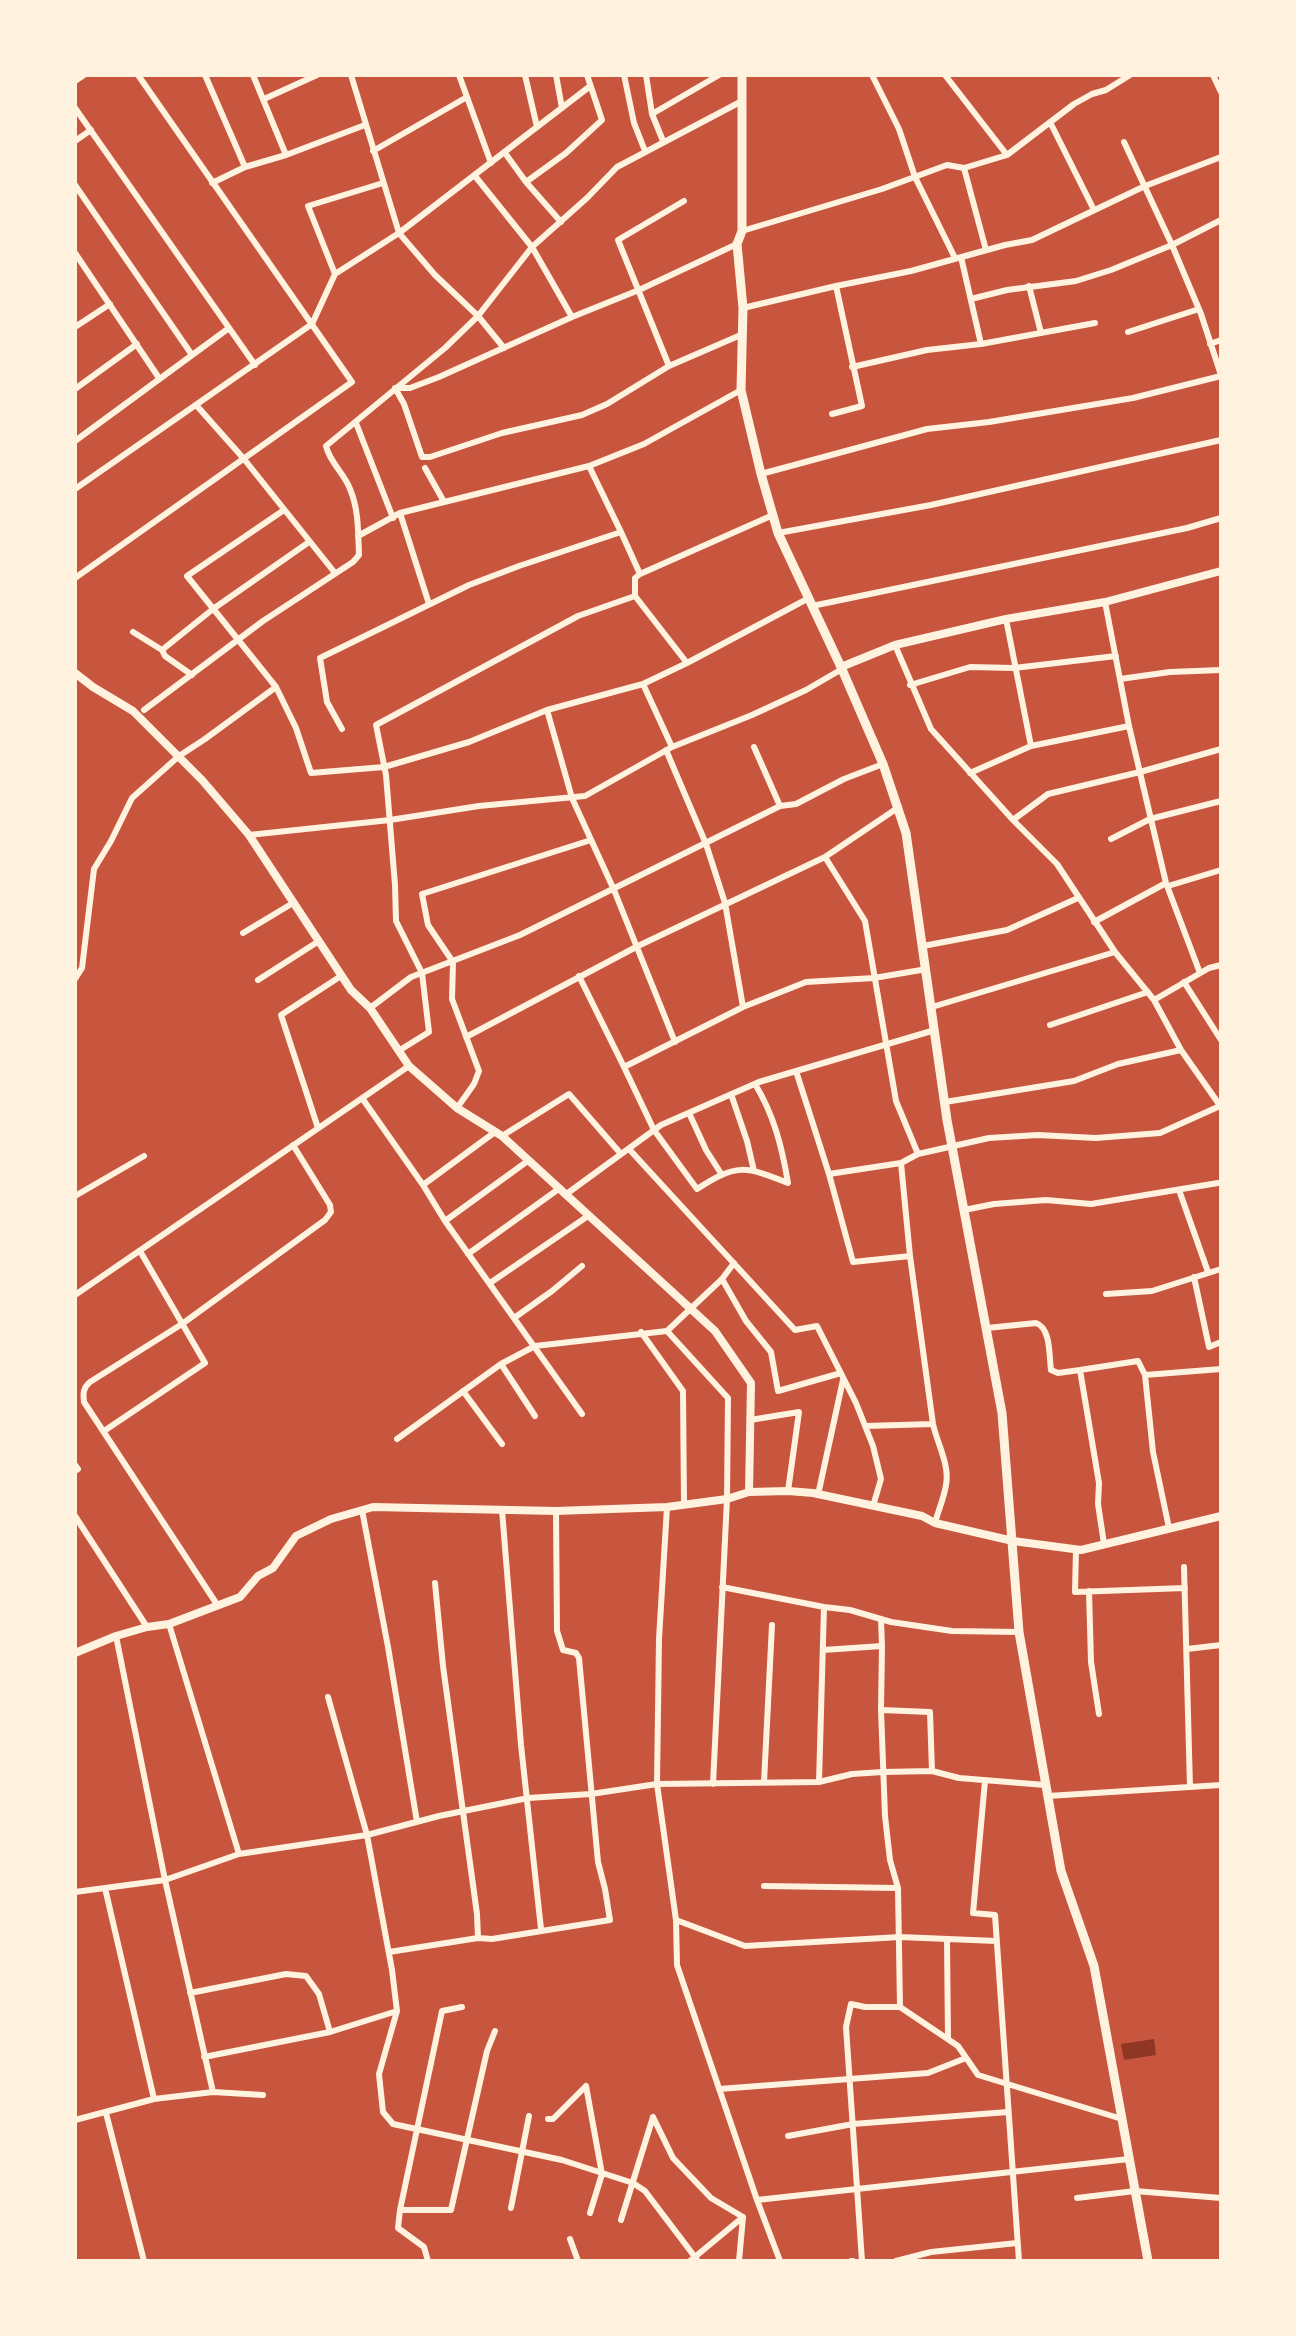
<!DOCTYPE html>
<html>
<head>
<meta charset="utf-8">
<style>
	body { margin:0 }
	#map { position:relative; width:1296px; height:2336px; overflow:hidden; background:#c8553d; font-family:Arial,sans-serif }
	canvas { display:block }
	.frame { position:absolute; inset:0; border:77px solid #fff3e0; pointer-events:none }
</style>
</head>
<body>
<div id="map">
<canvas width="1296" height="2336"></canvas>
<div class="frame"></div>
</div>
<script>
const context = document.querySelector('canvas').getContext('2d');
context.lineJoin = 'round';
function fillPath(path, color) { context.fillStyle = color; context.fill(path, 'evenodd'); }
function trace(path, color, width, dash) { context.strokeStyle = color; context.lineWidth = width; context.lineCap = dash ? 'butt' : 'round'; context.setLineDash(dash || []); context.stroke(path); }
fillPath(new Path2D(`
	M1154 2039 1156 2055 1124 2060 1121 2044Z`), '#8f3625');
trace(new Path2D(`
	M205 75 245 167
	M253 75 286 155
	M351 75 399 233 435 275 478 316 504 348
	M459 75 491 163
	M525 75 537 127
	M556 75 562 108
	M624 75 634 123 645 151
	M646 75 652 114 663 141
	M872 75 899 129 915 177 955 258
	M945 75 1007 155
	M1213 75 1221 92
	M75 81 84 75
	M264 99 317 75
	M75 108 255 365
	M652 114 719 75
	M1050 122 1094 210
	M75 141 91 130
	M1124 142 1172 245 1201 314 1221 375
	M373 151 467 97
	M505 153 526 182 561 222
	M964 168 986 250
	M475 176 532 247 572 317
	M526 182 566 153 602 120 587 75
	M212 183 245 167 286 155 365 125
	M75 185 192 355
	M742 231 882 189 947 165 964 168 1007 155 1074 104 1092 94 1106 90 1130 75
	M75 253 159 378
	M961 257 981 344 1095 323
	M335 274 308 206 383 183
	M1029 286 1041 333
	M971 299 1007 290 1076 281 1111 270 1172 245 1221 220
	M743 308 836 286 911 271 1005 245 1032 240 1145 186 1221 157
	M75 327 110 304
	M1128 332 1199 309
	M1210 344 1221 340
	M669 366 618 240 684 201
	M852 367 927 350 981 344
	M395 388 404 404 422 457H430L502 433 582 415 607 404 669 366 743 334
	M395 388H410L439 377 572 317 639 290 737 244
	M75 389 137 344
	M197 406 244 459 335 573
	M832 414 862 406 836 286
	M356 423 393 518
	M75 441 229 328
	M589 466 621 532
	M425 468 443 500
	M761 474 927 429 989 422 1133 398 1221 376
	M75 489 312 324 335 274 399 233 589 87
	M284 510 187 576 276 687 296 728 311 773 384 767 469 742 547 710 643 684 687 663 809 598
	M400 513 429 604
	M778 533 931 505 1221 440
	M358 536 400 513 589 466 644 444 741 390
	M75 578 352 382 138 75
	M635 596 687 663
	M1105 602 1129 726 1166 883 1200 973
	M812 606 1187 528 1221 518
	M1006 619 1031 746
	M133 632 162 650 165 656 192 675
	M895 645 931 729 1013 820 1057 864 1115 952 1154 1000 1181 1050 1221 1107
	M162 650 213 609 309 542
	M1120 679 1170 672 1221 670
	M643 684 672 747
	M910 685 970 667 1014 668 1116 656
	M144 710 263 621 353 562 359 555C358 533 359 510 350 489 344 473 330 463 326 446L445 348 478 316 532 247 587 198 617 167 742 101
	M547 710 572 798 614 890 675 1042
	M342 729 327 702 320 658 469 585 519 566 621 532 640 574
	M754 747 780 806
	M666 750 706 844 725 903 743 1007
	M970 773 1031 746 1129 726
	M1013 820 1048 794 1140 772 1221 749
	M249 835 390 820 479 806 585 796 672 747 752 715 806 690 842 669
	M1111 839 1150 819 1221 801
	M825 857 865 921 896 1101 918 1154
	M1168 886 1221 870
	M1094 922 1166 883
	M243 933 293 903
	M923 946 1007 930 1078 898
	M579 976 624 1067 743 1007 806 982 874 978 927 969
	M75 979 82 968 94 869 111 841 132 798 179 756 205 739 276 687
	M258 980 319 941
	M1184 982 1221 1040
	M1154 1000 1209 968 1221 965
	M932 1007 1115 952
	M370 1008 411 977 520 935 780 806 796 804 844 779 883 764
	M1050 1025 1148 992
	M466 1037 638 946 825 857 899 807
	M400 1050 429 1032 422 973 396 921 395 885 386 775 376 725 578 616 635 596V578L640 574 773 515
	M624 1067 654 1130 697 1189C737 1163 745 1166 788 1183 782 1147 774 1115 755 1084
	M796 1071 829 1174 853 1262 910 1256
	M731 1094 747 1141 754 1171
	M362 1098 423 1185
	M945 1102 1074 1081 1118 1064 1181 1050
	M457 1108 474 1084 479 1071 452 999 453 962 428 925 422 894 591 840
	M689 1113 706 1150 722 1175
	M318 1128 281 1015 341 976
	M495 1132 423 1185 445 1221 582 1414
	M502 1136 569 1094 621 1154
	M629 1149 795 1330 817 1326 856 1403 873 1446 881 1479 873 1506
	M901 1163 910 1256 933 1424C937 1443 950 1465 946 1485 944 1498 938 1511 935 1523
	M829 1174 901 1163 918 1154 989 1138 1038 1135 1096 1138 1160 1133 1220 1106
	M1179 1190 1208 1272
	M565 1195 661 1125 759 1082 935 1030
	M75 1196 144 1156
	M964 1210 994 1204 1046 1200 1091 1204 1218 1183
	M445 1221 529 1160
	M468 1254 560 1188
	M1194 1277 1209 1347 1221 1342
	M722 1279 746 1321 771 1352 778 1391 841 1373
	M490 1283 588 1216
	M1106 1294 1152 1291 1221 1269
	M75 1295 409 1066
	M514 1318 552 1291 582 1266
	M987 1328 1036 1323C1051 1328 1049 1356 1051 1370L1058 1373 1080 1370
	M667 1331 728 1398 727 1499 713 1784
	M641 1332 683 1391 684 1504
	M501 1364 535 1416
	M463 1391 502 1444
	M750 1420 799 1412 788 1491
	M865 1426 933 1424
	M104 1431 205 1363 140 1251
	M397 1439 501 1364 535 1346 667 1331 722 1279 734 1263
	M75 1465 78 1469 75 1471
	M818 1495 843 1380
	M667 1507 659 1639 657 1784 676 1920 677 1965 757 2200 780 2261
	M362 1510 388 1647 417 1822
	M502 1510 521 1745 541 1929
	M75 1516 147 1627
	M1169 1528 1153 1452 1145 1375 1221 1369
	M1104 1544 1098 1504 1099 1483 1080 1370 1138 1361 1145 1375
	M1076 1549 1075 1592 1185 1588
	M1184 1567 1190 1787
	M435 1583 443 1666 477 1914 478 1938
	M722 1587 824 1607 850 1610 891 1622 952 1631 1019 1632
	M1089 1591 1091 1662 1099 1714
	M218 1606 84 1402C83 1393 83 1388 90 1382L182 1324 325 1220 331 1212 330 1205 293 1145
	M881 1619 882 1646
	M169 1624 239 1854
	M116 1636 165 1880 213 2092
	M1187 1649 1221 1645
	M823 1650 882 1646 881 1710 930 1712 932 1771
	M328 1697 367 1835 392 1970 397 2011 379 2074 383 2112 393 2124 562 2160 633 2183 645 2191 698 2261
	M881 1710 885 1816 890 1860 898 1888 900 2007 958 2046 978 2075 1122 2119
	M985 1781 973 1913 995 1915 1019 2261
	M764 1782 772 1625
	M819 1782 824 1607
	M1048 1796 1221 1785
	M764 1886 898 1888
	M105 1888 154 2099
	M75 1892 165 1880 239 1854 367 1835 439 1816 528 1798 591 1794 657 1784 819 1782 852 1774 883 1772 932 1771 959 1778 1045 1785
	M676 1920 745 1946 900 1937 996 1941
	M947 1940 948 2039
	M389 1952 478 1938 492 1939 610 1920 605 1889 598 1862 579 1658 576 1653 563 1650 557 1631 556 1511
	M190 1993 286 1974 306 1976 319 1994 330 2032
	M462 2007 442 2011 400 2210H451L487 2051 495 2031
	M204 2057 330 2032 397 2011
	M586 2086 602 2174 590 2213
	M719 2089 928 2073 966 2058
	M106 2113 144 2261
	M653 2117 673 2158 711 2198 743 2217 739 2261
	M548 2119H553L586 2086
	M75 2120 154 2099 213 2092 263 2095
	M788 2136 853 2124 1008 2112
	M1077 2198 1135 2191 1221 2198
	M757 2200 1129 2159
	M511 2208 529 2116
	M400 2210 398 2228 424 2247 428 2261
	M621 2220 653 2117
	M570 2239 578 2261
	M690 2261 743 2217
	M851 2261H853
	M862 2261 846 2027 851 2004 865 2007H900
	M896 2261 931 2252 1017 2243`), '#fff3e0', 6);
trace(new Path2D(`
	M841 667 895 645 1006 619 1105 602 1221 571
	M75 673 93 687 133 711 202 780 249 835 351 990 370 1008 409 1066 457 1108 502 1136 715 1331 751 1383 749 1492
	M75 1653 116 1636 147 1627 169 1624 240 1597 258 1576 273 1568 296 1536 331 1519 373 1507 556 1511 667 1507 727 1499 749 1492 788 1491 813 1493 922 1516 935 1523 1013 1541 1081 1550 1221 1516`), '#fff3e0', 8);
trace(new Path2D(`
	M742 75V231L737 244 743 308 741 390 761 474 778 533 841 667 883 764 906 833 947 1120 1002 1413 1019 1632 1061 1871 1094 1966 1148 2261`), '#fff3e0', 9);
</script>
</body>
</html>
